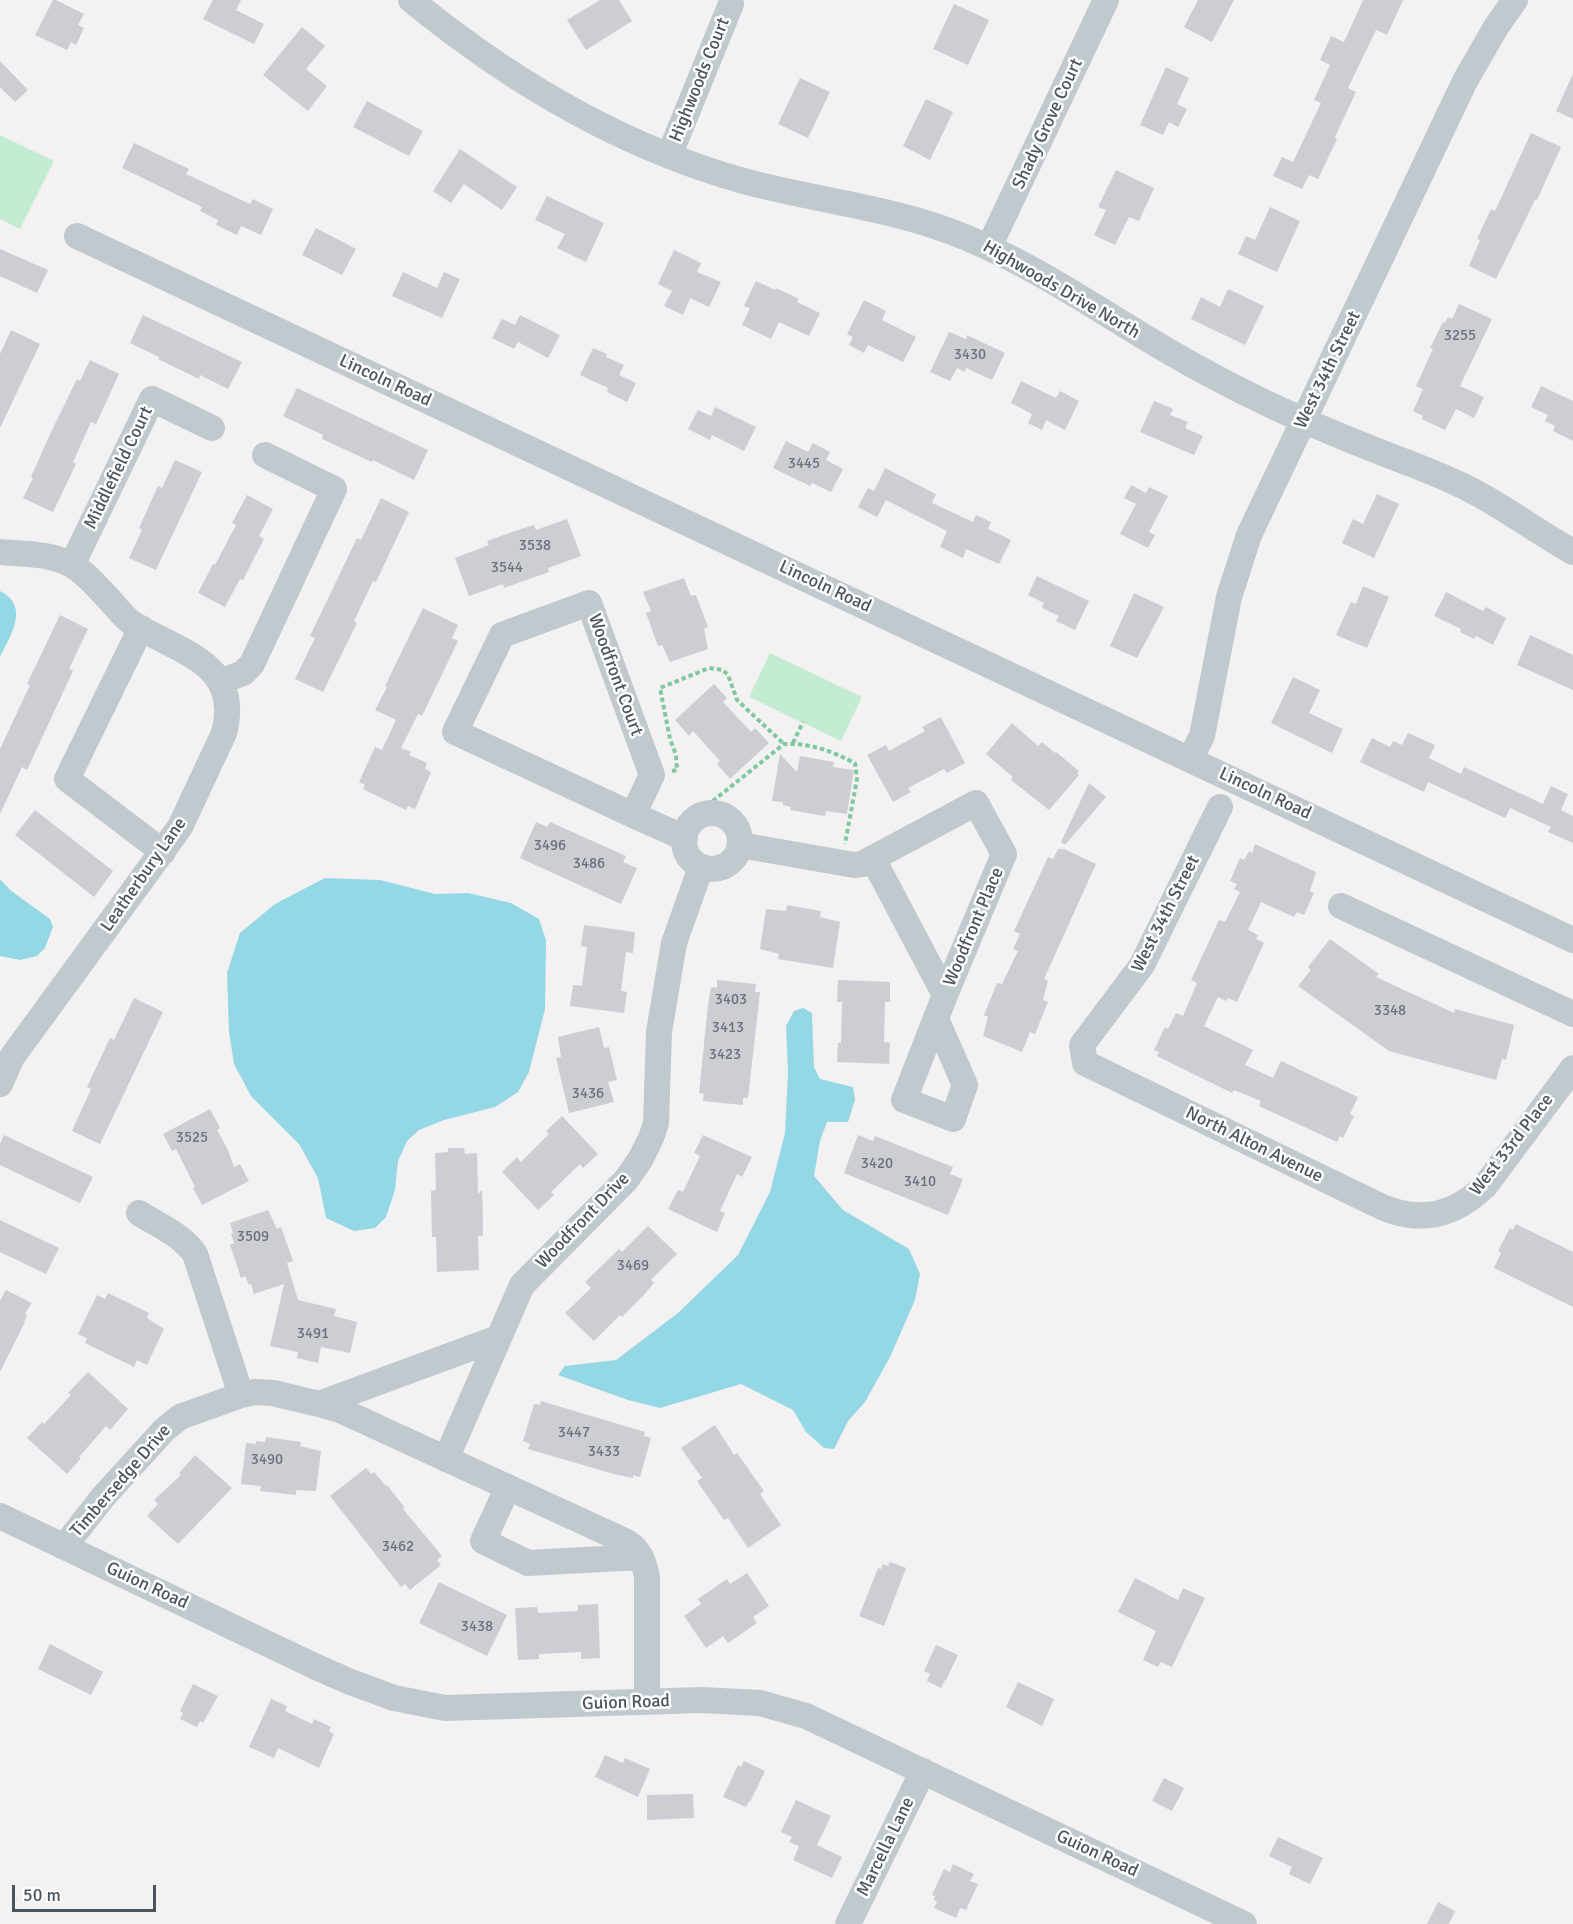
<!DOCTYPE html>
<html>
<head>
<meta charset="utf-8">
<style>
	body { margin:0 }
	#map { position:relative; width:1573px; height:1924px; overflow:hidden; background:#f3f1f1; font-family:Signika,sans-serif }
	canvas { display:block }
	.scale { position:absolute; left:12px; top:1885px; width:144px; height:27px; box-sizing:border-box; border:3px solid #4a555d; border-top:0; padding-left:8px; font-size:18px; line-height:21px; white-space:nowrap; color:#4a555d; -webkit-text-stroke:4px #fff; paint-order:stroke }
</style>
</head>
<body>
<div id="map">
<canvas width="1573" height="1924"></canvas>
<div class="scale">50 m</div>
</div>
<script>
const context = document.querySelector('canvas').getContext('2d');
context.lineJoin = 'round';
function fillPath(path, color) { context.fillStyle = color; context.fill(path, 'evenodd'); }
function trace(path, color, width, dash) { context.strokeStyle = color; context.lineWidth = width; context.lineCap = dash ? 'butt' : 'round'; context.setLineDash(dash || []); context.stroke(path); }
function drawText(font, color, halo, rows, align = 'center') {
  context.font = font + ' Signika,sans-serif'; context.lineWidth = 5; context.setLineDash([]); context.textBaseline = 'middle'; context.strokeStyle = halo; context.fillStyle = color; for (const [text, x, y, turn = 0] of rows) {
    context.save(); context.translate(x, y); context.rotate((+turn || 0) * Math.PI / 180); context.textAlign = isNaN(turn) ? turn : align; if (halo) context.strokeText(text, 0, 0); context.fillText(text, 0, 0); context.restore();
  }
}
fillPath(new Path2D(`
	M0 135 54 161 20 229 0 219Z
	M770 653 862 697 841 741 749 697Z`), '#c4ecd2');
fillPath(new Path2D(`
	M0 591C30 606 11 635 0 657Z
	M325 878 380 880 435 894 468 893 511 903 539 919 546 940 545 1009 529 1072 518 1092 495 1107 444 1120 419 1130 407 1141 398 1161 395 1190 386 1217 375 1228 354 1231 326 1218 318 1178 299 1144 251 1096 234 1064 229 1032 227 973 240 933 275 904Z
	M0 879 10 890 50 919 53 927 45 948 37 956 20 960 0 956Z
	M803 1008 812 1013 814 1067 820 1079 853 1087 855 1100 848 1122H827L820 1141 814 1176 843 1210 909 1249 920 1274 915 1300 890 1357 865 1402 848 1421 834 1449 824 1448 806 1432 793 1410 741 1384 660 1408 628 1400 558 1375 565 1366 616 1360 678 1313 738 1255 770 1192 785 1133 788 1072 786 1026 794 1011Z`), '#95d8e5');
fillPath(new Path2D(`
	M53 0H56L84 14 78 25 84 28 76 45 71 42 67 50 35 35Z
	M213 0H241L236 10 264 24 254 44 203 19Z
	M600 0H619L632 21 586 50 567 20Z
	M1198 0H1234L1212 42 1184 27Z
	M1363 0H1403L1387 35 1376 30 1348 88 1356 92 1335 137 1337 139 1318 179 1309 175 1302 189 1273 176 1282 157 1293 162 1321 103 1314 100 1330 65 1320 60 1331 36 1344 42Z
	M954 4 989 20 968 65 933 49Z
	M302 27 325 46 306 69 327 86 308 111 263 75Z
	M0 61 28 90 15 102 0 87Z
	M1166 67 1189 78 1177 104 1187 109 1178 127 1169 122 1163 135 1140 125Z
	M1573 74V119L1556 111Z
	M800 78 830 92 808 138 778 124Z
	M926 99 953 112 930 160 903 146Z
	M367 101 423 131 409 156 353 127Z
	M1531 133 1561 147 1537 200H1535L1496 279 1469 266 1480 240 1477 239 1491 209 1495 211Z
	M134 143 189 169 186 174 250 204 253 199 273 209 261 235 241 226 237 235 216 225 218 220 200 211 202 207 122 168Z
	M460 149 517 187 502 210 464 184 451 203 433 191Z
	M1116 170 1154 188 1139 221 1129 217 1115 245 1094 235 1106 210 1098 207Z
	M547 196 604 223 586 262 557 248 565 234 535 220Z
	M1270 207 1300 221 1277 272 1238 254 1246 236 1255 240Z
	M316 228 356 249 342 275 302 255Z
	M0 249 48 270 37 293 0 276Z
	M674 250 701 263 697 272 721 282 709 307 690 298 683 315 664 306 672 291 658 284Z
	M403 272 437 288 444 272 460 279 442 318 392 296Z
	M756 281 775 290 776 288 799 299 797 302 820 313 809 336 779 322 771 339 742 325 750 308 744 306Z
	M1228 289 1264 306 1245 345 1191 319 1201 297 1220 307Z
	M864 300 886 311 882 320 916 337 903 362 868 345 864 353 849 345 853 337 847 334Z
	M1459 304 1492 319 1460 386 1484 397 1474 418 1456 409 1445 430 1422 419 1423 416 1413 411 1423 389 1416 386 1433 349 1430 348 1443 322 1445 323 1448 317 1452 319Z
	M143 315 242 362 228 389 200 375 199 379 158 359 159 357 130 343Z
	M520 315 560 335 548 358 518 342 514 349 492 338 502 319 515 325Z
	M11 330 40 344 0 428V354Z
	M949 332 966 339 967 335 1005 353 992 380 966 368 965 372 957 368 950 381 930 372Z
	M593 348 607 354 606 357 624 365 619 375 636 383 627 402 607 392 608 388 580 375Z
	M90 360 119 374 96 424 91 422 73 462 76 464 53 512 23 498 33 478 31 477 51 432 77 379 80 381Z
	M1021 381 1056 398 1060 391 1079 401 1065 430 1046 420 1042 430 1028 423 1032 414 1011 403Z
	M1541 386 1573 401V441L1553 431 1555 426 1545 421 1548 415 1531 407Z
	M297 388 428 450 414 480 373 460 372 462 322 439 323 435 283 416Z
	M1154 401 1173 409 1170 415 1188 422 1185 428 1203 436 1194 455 1140 432Z
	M715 407 756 427 744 451 712 435 710 440 688 429 698 410 711 416Z
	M786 441 808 452 813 443 830 452 826 460 843 469 831 492 812 483 810 486 773 468Z
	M175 460 202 472 156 570 129 558 142 530 139 528 158 486 162 488Z
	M885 468 936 494 932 503 973 522 976 515 991 522 988 529 1011 540 999 564 966 549 963 558 940 547 947 531 886 500 877 517 858 507 868 488 874 491Z
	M1131 485 1146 493 1149 487 1168 496 1149 532 1155 535 1148 548 1120 534 1136 504 1124 498Z
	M1377 494 1399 504 1374 558 1342 543 1353 519 1363 524Z
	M247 495 273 509 259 536 264 539 243 580 240 579 225 607 198 593 213 564 215 565 236 525 232 523Z
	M381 498 409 512 376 582 373 581 354 621 357 623 323 692 295 679 315 638 310 636 357 538 361 540Z
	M567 519 581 556 548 568 549 572 504 588 503 584 469 596 455 558 489 545 487 541 515 531 534 525 536 530Z
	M1037 576 1089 601 1075 630 1056 621 1059 616 1042 608 1044 603 1028 595Z
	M684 578 691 596 696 595 708 627 704 629 708 649 670 662 662 645 658 646 646 613 651 611 643 592Z
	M1363 586 1389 597 1367 648 1336 635 1351 602 1356 604Z
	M1446 592 1483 611 1486 607 1506 618 1493 645 1476 636 1474 639 1460 632 1461 629 1434 616Z
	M1134 593 1164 607 1137 658 1110 646Z
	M423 608 458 625 452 638 458 641 422 716 418 714 401 748 411 752 409 755 427 763 425 769 431 772 415 809 408 806 406 810 363 789 365 785 359 782 375 747 382 750 396 720 375 710 387 687 385 686Z
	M60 615 88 629 69 669 73 671 27 770 22 767 0 814V749L30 685 27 684Z
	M1530 635 1573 655V690L1517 665Z
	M1293 677 1320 690 1309 713 1343 729 1332 753 1271 723Z
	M714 684 727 698 723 702 751 732 755 728 769 743 730 779 717 764 720 761 693 731 689 736 675 720Z
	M941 717 965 763 947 773 944 769 908 788 911 792 893 802 867 755 886 745 889 751 925 731 922 727Z
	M1012 723 1038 746 1042 742 1055 753 1056 752 1079 771 1077 773 1079 775 1049 810 1011 780 1013 777 986 754Z
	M1408 733 1435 745 1429 758 1461 774 1464 767 1543 804 1551 786 1568 794 1561 810 1573 816V843L1548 832 1551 827 1510 808 1505 818 1428 782 1424 792 1360 762 1372 738 1390 747 1393 741 1402 745Z
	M780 754 797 772 800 756 834 762 833 767 854 770 847 814 826 811 825 816 790 810 791 807 783 805V802L772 801Z
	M1089 783 1106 797 1065 845 1061 842Z
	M35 810 113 871 94 897 15 835Z
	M536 822 547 827 550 822 626 856 623 862 637 868 621 904 520 858Z
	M1255 844 1316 872 1310 891 1314 893 1304 915 1297 912 1294 917 1261 902 1248 930 1258 935 1256 939 1264 943 1237 1002 1228 998 1226 1001 1218 997 1204 1026 1253 1050 1245 1065 1273 1078 1281 1061 1358 1097 1350 1114 1354 1116 1343 1138 1340 1136 1337 1142 1259 1106 1261 1101 1234 1090 1232 1093 1157 1056 1159 1052 1154 1050 1165 1027 1168 1029 1176 1013 1183 1016 1197 983 1191 980 1219 920 1225 922 1240 892 1234 889 1237 884 1230 881 1240 858 1244 860 1249 851 1252 853Z
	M1058 849H1064L1096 864 1044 979 1048 981 1043 1000 1048 1002 1035 1034 1030 1032 1022 1052 983 1036 988 1017 984 1015 997 983 1002 984 1018 951 1013 949 1020 934 1014 931 1048 857 1053 859Z
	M787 905 821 911 820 917 840 922 833 968 778 959 779 954 760 949 766 909 786 911Z
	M584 925 635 932 633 953 626 952 621 991 627 992 624 1013 570 1006 573 985 582 986 587 947 581 946Z
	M1330 939 1379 974 1376 977 1454 1013 1455 1009 1514 1025 1506 1060 1502 1059 1496 1080 1389 1051 1298 986 1311 970 1308 967Z
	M717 980 756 984 755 992H760L748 1098H743V1105L703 1101 704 1094 699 1093 708 1005 711 987 717 988Z
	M838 980 890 982V1002H885L884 1042 890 1043 889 1064 837 1062 838 1043H841L842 1002H837Z
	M134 998 163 1012 100 1144 72 1131 91 1089 87 1087 110 1038 114 1040Z
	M599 1027 604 1048 609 1047 617 1080 608 1082 614 1102 569 1113 556 1058 561 1057 558 1037Z
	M210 1109 220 1128 217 1130 228 1150 234 1167 240 1164 249 1181 202 1205 193 1188 195 1187 176 1149 172 1151 163 1134Z
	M562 1116 598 1154 583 1168 580 1164 551 1192 554 1195 538 1210 502 1172 517 1157 521 1162 549 1134 546 1131Z
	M4 1135 93 1177 80 1203 0 1165V1144Z
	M703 1135 752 1157 742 1177 737 1174 720 1211 725 1213 717 1232 668 1209 678 1190 683 1192 700 1156 694 1153Z
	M858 1135 873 1141 875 1136 953 1167 950 1174 963 1179 948 1215 844 1173Z
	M448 1148H464L465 1154 477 1153 478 1194 482 1190 483 1217V1236H478L479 1270 437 1272 436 1237H432L431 1191 436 1190 435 1153 448 1152Z
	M268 1210 277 1229 281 1227 293 1261 287 1263 298 1300 336 1309 334 1316 357 1322 350 1353 321 1347 318 1363 297 1358 298 1352 270 1346 284 1284 254 1294 251 1284 249 1285 245 1276 241 1278 230 1245 234 1243 231 1234 233 1233 230 1223Z
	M0 1220 59 1248 46 1274 0 1252Z
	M1516 1224 1573 1252V1307L1494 1268 1501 1253 1498 1251 1510 1228 1513 1230Z
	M648 1226 677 1254 651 1280 654 1283 642 1297 622 1317 620 1315 594 1341 565 1313 591 1288 585 1282 619 1249 622 1252Z
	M6 1290 32 1303 25 1313 27 1315 24 1322H25L0 1372V1301Z
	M108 1293 149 1313 147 1318 164 1329 147 1365 137 1360 134 1367 85 1343 87 1338 78 1334 97 1295 105 1299Z
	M88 1372 128 1409 110 1430 106 1426 79 1457 81 1458 67 1474 27 1438 42 1422 44 1424 71 1395 68 1393Z
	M541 1401 645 1432 644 1436 651 1438 640 1477 633 1475V1478L614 1474 528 1449 530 1444 523 1441 534 1404 540 1405Z
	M715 1425 734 1455 737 1453 764 1491 760 1494 781 1525 748 1548 728 1518 724 1520 697 1481 702 1478 681 1448Z
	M266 1437 301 1442 300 1446 321 1451 316 1491 296 1490V1495L260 1491 261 1486 241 1484 246 1443 256 1444V1441L265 1442Z
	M195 1455 232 1488 178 1544 147 1516 158 1504 154 1500 181 1475 179 1473Z
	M366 1468 371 1474 374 1472 386 1486 387 1485 405 1508 403 1509 442 1556 437 1560 441 1565 410 1590 405 1584 401 1587 330 1496Z
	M890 1562 906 1568 884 1626 859 1616 878 1568 881 1569 883 1564 888 1566Z
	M747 1573 769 1606 753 1617 757 1623 728 1643 723 1636 706 1648 684 1616 701 1604 698 1599 727 1579 730 1584Z
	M1135 1578 1178 1600 1183 1588 1205 1598 1172 1667 1161 1662 1158 1667 1143 1660 1156 1631 1118 1612Z
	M439 1582 507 1615 487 1656 419 1623Z
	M598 1604 600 1658 581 1659V1652L539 1654V1659L518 1660 515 1608 537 1607 538 1613 578 1611V1605Z
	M50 1644 103 1672 91 1695 38 1669Z
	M936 1645 958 1655 946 1680H945L941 1688 927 1681 930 1674 924 1671Z
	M1018 1682 1054 1699 1042 1726 1006 1707Z
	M193 1684 218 1696 203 1723 200 1721 197 1727 180 1719 183 1713 180 1711Z
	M271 1699 287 1706 285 1711 312 1724 314 1719 331 1727 329 1731 334 1734 319 1768 278 1748 274 1758 249 1747Z
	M605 1755 623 1763 625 1758 650 1769 638 1797 595 1777Z
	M744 1761 765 1771 750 1802 749 1801 746 1807 723 1797 738 1765 741 1767Z
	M1164 1778 1184 1788 1172 1811 1152 1801Z
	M693 1794 694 1818 647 1820V1795Z
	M796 1800 831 1816 817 1845 842 1857 832 1878 793 1860 799 1846 789 1842 792 1837 781 1832Z
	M1278 1837 1323 1858 1310 1884 1289 1874 1292 1867 1269 1856Z
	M953 1864 974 1874 970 1881 978 1884 966 1910 960 1908 956 1918 934 1908 937 1902 934 1900 935 1896 932 1895 944 1869 950 1872Z
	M1438 1902 1455 1911 1449 1924H1427Z`), '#ccced3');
trace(new Path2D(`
	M793 743 803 722
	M672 771 677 770 676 755 670 739 660 688 709 668 723 670 728 675 737 700 784 744
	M707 814 709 804 784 744C811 743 831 751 855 763L857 779 845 844`), '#7fc8a1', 4, [4.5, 3]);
trace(new Path2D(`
	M411 0C509 80 617 145 740 180 815 201 895 207 967 238 1054 274 1128 332 1211 375 1261 402 1312 425 1365 446 1397 459 1430 470 1461 485 1501 504 1535 531 1573 552
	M669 156 731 4
	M77 236 1573 940
	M989 247 1106 0
	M0 552C25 554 50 553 72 565 85 572 96 586 106 596 115 605 124 619 135 625 181 653 242 664 224 733L180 827 12 1057 0 1084
	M72 565 152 399 212 428
	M589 603 652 775 633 815 455 732 502 635Z
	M141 628 67 779 163 852
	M220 682 243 673 252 664 334 489 265 455
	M1190 759 1202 736 1229 597 1249 535 1465 81 1496 27 1515 0
	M1220 807 1142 965 1082 1045 1085 1063 1382 1207C1421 1224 1455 1215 1485 1186L1573 1068
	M684 841a28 28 0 1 1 56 0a28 28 0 1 1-56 0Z
	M633 815 685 838
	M740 845 854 865 862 864 976 803 1004 854 945 995
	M873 859 945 995 904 1100 953 1119 965 1085 936 1019
	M1341 906 1573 1014
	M139 1213C158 1225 182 1235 195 1254L241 1395
	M319 1404 340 1410 627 1542C640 1551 644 1562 647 1577V1702
	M446 1459 522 1285 626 1180 640 1160 651 1138 656 1123 659 1032 674 943 701 867
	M508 1487 483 1541 528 1563 641 1557
	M0 1516 312 1665 348 1681 394 1698 445 1708 702 1700 760 1703 806 1716 1244 1924
	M64 1547 103 1497 164 1430 180 1417 241 1395 255 1392 273 1393 319 1404 498 1338
	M848 1924 923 1771`), '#c0c9ce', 26);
drawText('15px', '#6a737a', null, [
	["3255",1460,336],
	["3430",970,355],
	["3445",804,464],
	["3538",535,546],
	["3544",507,568],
	["3496",550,846],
	["3486",589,864],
	["3403",731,1000],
	["3348",1390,1011],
	["3413",728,1028],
	["3423",725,1055],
	["3436",588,1094],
	["3525",192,1138],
	["3420",877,1164],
	["3410",920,1182],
	["3509",253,1237],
	["3469",633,1266],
	["3491",313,1334],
	["3447",574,1433],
	["3433",604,1452],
	["3490",267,1460],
	["3462",398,1547],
	["3438",477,1627]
]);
drawText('18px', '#4a555d', '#fff', [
	["Highwoods Court",700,80,-68],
	["Shady Grove Court",1048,124,-65],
	["Highwoods Drive North",1061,290,30],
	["West 34th Street",1328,370,-64],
	["Lincoln Road",385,381,25],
	["Middlefield Court",119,468,-64],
	["Lincoln Road",825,587,25],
	["Woodfront Court",615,675,70],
	["Lincoln Road",1265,794,25],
	["Leatherbury Lane",144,875,-55],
	["West 34th Street",1166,914,-63],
	["Woodfront Place",974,927,-67],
	["North Alton Avenue",1254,1145,26],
	["West 33rd Place",1512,1145,-52],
	["Woodfront Drive",583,1221,-46],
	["Timbersedge Drive",121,1481,-49],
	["Guion Road",147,1586,25],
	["Guion Road",626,1703,-2],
	["Marcella Lane",886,1847,-64],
	["Guion Road",1097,1854,25]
]);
</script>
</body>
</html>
